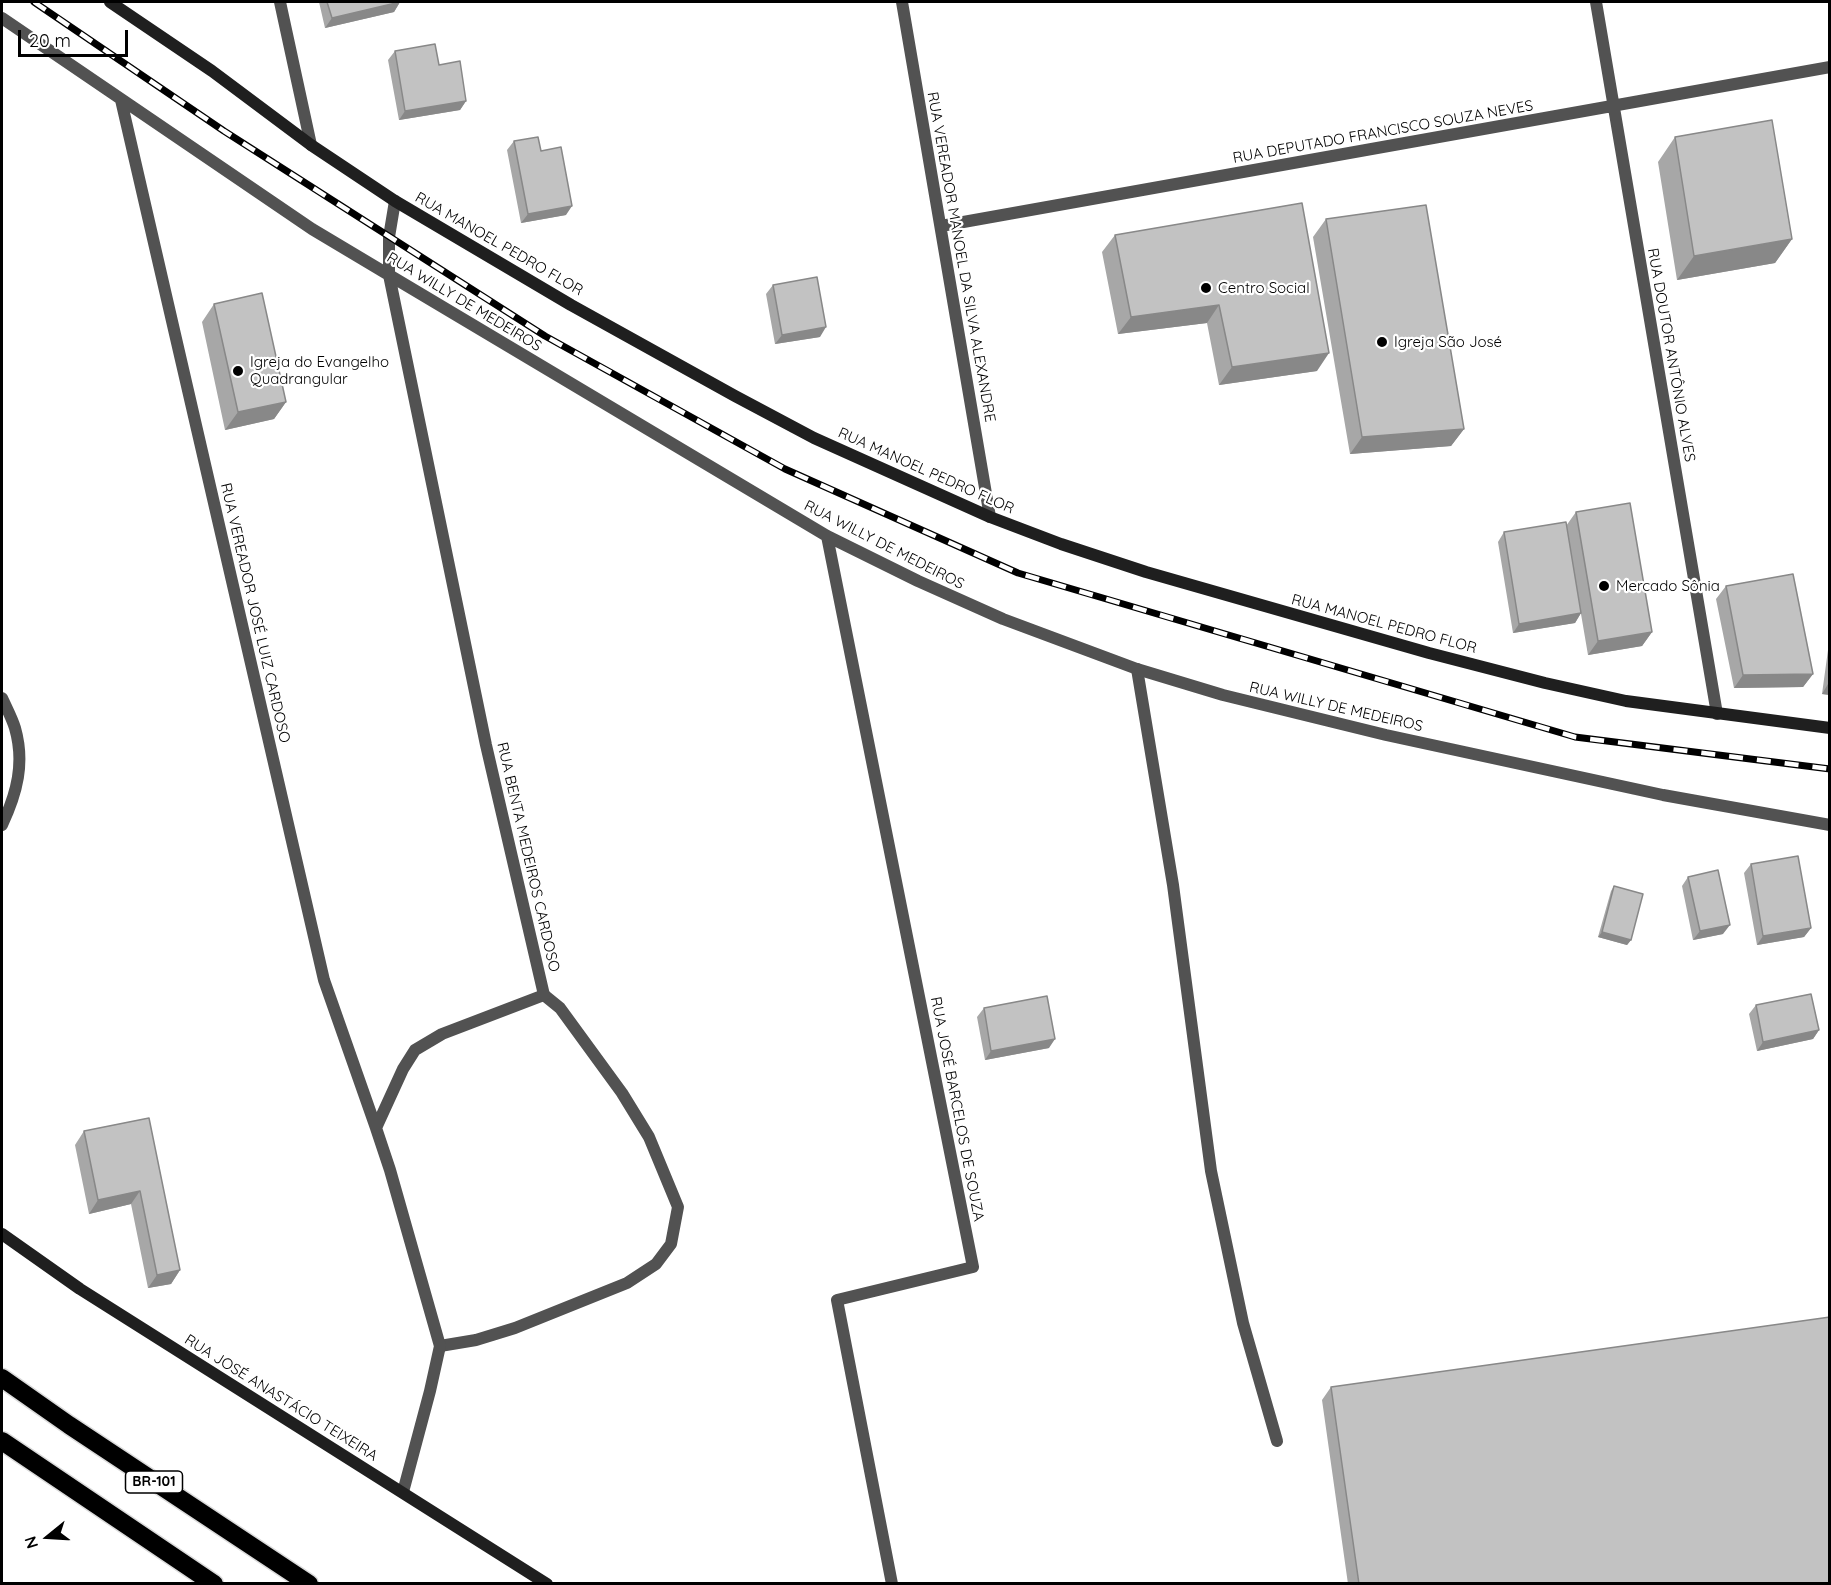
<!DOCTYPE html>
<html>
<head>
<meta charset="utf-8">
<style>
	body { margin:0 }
	#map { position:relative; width:1831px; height:1585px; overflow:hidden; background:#fff; font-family:Quicksand,sans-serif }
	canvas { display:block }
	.frame { position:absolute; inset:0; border:3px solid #000; pointer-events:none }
	.north { position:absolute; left:18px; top:1507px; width:60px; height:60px; -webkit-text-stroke:4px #fff; paint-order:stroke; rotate:252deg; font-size:16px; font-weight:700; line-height:24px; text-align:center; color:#000 }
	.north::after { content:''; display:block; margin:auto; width:21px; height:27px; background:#000; clip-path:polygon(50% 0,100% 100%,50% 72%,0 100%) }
	.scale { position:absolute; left:18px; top:30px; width:110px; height:27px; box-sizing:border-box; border:3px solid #000; border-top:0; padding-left:8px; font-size:18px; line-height:21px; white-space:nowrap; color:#000; -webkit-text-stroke:4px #fff; paint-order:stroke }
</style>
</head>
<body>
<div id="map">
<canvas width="1831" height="1585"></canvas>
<div class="frame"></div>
<div class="north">N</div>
<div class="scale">20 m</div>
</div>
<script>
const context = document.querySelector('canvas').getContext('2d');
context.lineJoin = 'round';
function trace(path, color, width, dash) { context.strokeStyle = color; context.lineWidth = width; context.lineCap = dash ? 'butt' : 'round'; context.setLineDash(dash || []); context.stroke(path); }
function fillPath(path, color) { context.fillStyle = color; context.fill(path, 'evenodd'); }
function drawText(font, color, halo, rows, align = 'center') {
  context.font = font + ' Quicksand,sans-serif'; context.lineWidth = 4.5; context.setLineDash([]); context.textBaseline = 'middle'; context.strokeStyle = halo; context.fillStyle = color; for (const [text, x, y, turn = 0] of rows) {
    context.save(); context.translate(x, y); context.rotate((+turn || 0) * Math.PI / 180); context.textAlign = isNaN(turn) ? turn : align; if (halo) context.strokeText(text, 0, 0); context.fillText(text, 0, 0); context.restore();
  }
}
const motorway = new Path2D(`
	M2 1378 69 1425 309 1584
	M2 1441 214 1584`);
trace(motorway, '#dbdbdb', 21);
trace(new Path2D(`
	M1137 669 1173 885 1211 1171 1243 1323 1277 1441
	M440 1346 476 1340 515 1328 627 1283 656 1264 671 1244 678 1207 649 1137 622 1093 560 1008 544 995`), '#525252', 12);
trace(new Path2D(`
	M280 2 311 145
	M902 2 990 517
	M1596 2 1717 714
	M2 18 312 229 389 275 827 536 918 581 1003 619 1137 669 1223 695 1386 735 1663 795 1830 825
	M121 100 324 980 376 1128
	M395 201 389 237V275L486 745 544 995 442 1034 415 1050 403 1069 376 1128 390 1170 440 1346 430 1391 403 1492
	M941 226 1830 67
	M827 536 973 1267 837 1300 892 1584
	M2 698C6 707 12 718 15 728 25 763 17 793 2 825`), '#525252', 12);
trace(new Path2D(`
	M110 2 212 71 311 145 395 201 571 305 735 396 814 438 990 517 1061 544 1146 572 1429 653 1545 683 1626 701 1830 728
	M2 1234 80 1289 547 1584`), '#1f1f1f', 12);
trace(motorway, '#000', 18);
const rail = new Path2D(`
	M34 2 224 131 545 336 785 469 1018 573 1575 737 1830 769`);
trace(rail, '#000', 7);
trace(rail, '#fff', 4.5, [14]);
fillPath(new Path2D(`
	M319 2H400L394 12 325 28Z
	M395 51 439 65 466 101 460 110 399 120 388 60Z
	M1675 137 1792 239 1775 263 1677 280 1658 162Z
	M514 141 541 151 566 215 521 223 507 150Z
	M1326 219 1464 429 1451 446 1350 454 1313 237Z
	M1115 235 1317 371 1219 385 1207 323 1118 334 1102 252Z
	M773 285 820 337 775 344 766 294Z
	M214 304 286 402 274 419 225 430 202 322Z
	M1576 512 1652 632 1642 646 1588 655 1566 526Z
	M1504 532 1581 613 1575 623 1513 633 1498 542Z
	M1726 586 1813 674 1803 687 1734 688 1716 599Z
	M1830 648V695L1822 694 1828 650Z
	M1751 864 1811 928 1804 937 1757 945 1744 873Z
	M1688 877 1723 934 1693 940 1682 886Z
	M1614 886 1631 940 1627 945 1598 937 1611 891Z
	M1756 1005 1819 1030 1813 1039 1757 1051 1749 1014Z
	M984 1008 1049 1048 985 1060 977 1017Z
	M149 1118 180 1270 171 1284 148 1288 131 1204 89 1214 75 1145 84 1131Z
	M1331 1387 1830 1584H1348L1322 1400Z`), '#a7a7a7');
fillPath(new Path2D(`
	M400 2 394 12 325 28 332 18Z
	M466 101 460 110 399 120 405 111Z
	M572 206 566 215 521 223 528 214Z
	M1792 239 1775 263 1677 280 1694 256Z
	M1219 305 1207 323 1118 334 1131 317Z
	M826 327 820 337 775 344 782 335Z
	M1329 353 1317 371 1219 385 1232 367Z
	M286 402 274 419 225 430 238 412Z
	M1464 429 1451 446 1350 454 1362 437Z
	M1581 613 1575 623 1513 633 1519 624Z
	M1652 632 1642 646 1588 655 1598 641Z
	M1813 674 1803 687 1734 688 1743 675Z
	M1828 684H1830V695L1822 694Z
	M1730 925 1723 934 1693 940 1700 931Z
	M1811 928 1804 937 1757 945 1763 936Z
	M1602 932 1631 940 1627 945 1598 937Z
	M1819 1030 1813 1039 1757 1051 1763 1042Z
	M1055 1039 1049 1048 985 1060 991 1051Z
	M140 1191 131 1204 89 1214 98 1200Z
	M180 1270 171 1284 148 1288 157 1275Z`), '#888');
const building = new Path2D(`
	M327 2H400L332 18Z
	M435 44 439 65 460 61 466 101 405 111 395 51Z
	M1772 120 1792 239 1694 256 1675 137Z
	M538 137 541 151 561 147 572 206 528 214 514 141Z
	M1302 203 1329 353 1232 367 1219 305 1131 317 1115 235Z
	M1426 205 1464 429 1362 437 1326 219Z
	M817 277 826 327 782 335 773 285Z
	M262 293 286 402 238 412 214 304Z
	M1630 503 1652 632 1598 641 1576 512Z
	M1566 522 1581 613 1519 624 1504 532Z
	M1793 574 1813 674 1743 675 1726 586Z
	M1798 856 1811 928 1763 936 1751 864Z
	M1718 870 1730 925 1700 931 1688 877Z
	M1614 886 1643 894 1631 940 1602 932Z
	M1811 994 1819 1030 1763 1042 1756 1005Z
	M1047 996 1055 1039 991 1051 984 1008Z
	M149 1118 180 1270 157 1275 140 1191 98 1200 84 1131Z
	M1830 1317V1584H1359L1331 1387Z`);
fillPath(building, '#c2c2c2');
trace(building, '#888', 1.5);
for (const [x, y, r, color] of [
	[1206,288,6,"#000"],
	[1382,342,6,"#000"],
	[238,371,6,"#000"],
	[1604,586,6,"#000"]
]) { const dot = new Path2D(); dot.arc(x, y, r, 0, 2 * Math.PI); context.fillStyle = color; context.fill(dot); trace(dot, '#fff', 2); }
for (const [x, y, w] of [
	[154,1482,57]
]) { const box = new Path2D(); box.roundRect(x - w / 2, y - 11, w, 22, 4.5); context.fillStyle = '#fff'; context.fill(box); trace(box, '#000', 1.5); }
drawText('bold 14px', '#000', null, [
	["BR-101",154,1482]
]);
drawText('15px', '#000', '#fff', [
	["RUA DEPUTADO FRANCISCO SOUZA NEVES",1383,132,-10],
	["RUA MANOEL PEDRO FLOR",499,244,30],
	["RUA VEREADOR MANOEL DA SILVA ALEXANDRE",961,257,80],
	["RUA WILLY DE MEDEIROS",464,302,31],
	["RUA DOUTOR ANTÔNIO ALVES",1671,355,80],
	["RUA MANOEL PEDRO FLOR",926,471,24],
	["RUA WILLY DE MEDEIROS",884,545,27],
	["RUA VEREADOR JOSÉ LUIZ CARDOSO",255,613,77],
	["RUA MANOEL PEDRO FLOR",1384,624,15],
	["RUA WILLY DE MEDEIROS",1336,707,13],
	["RUA BENTA MEDEIROS CARDOSO",528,857,77],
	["RUA JOSÉ BARCELOS DE SOUZA",957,1109,79],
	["RUA JOSÉ ANASTÁCIO TEIXEIRA",281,1398,32]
]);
drawText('15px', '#000', '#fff', [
	["Centro Social",1218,288],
	["Igreja São José",1394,342],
	["Igreja do Evangelho",250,362],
	["Quadrangular",250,379],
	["Mercado Sônia",1616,586]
], 'left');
</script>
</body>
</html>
